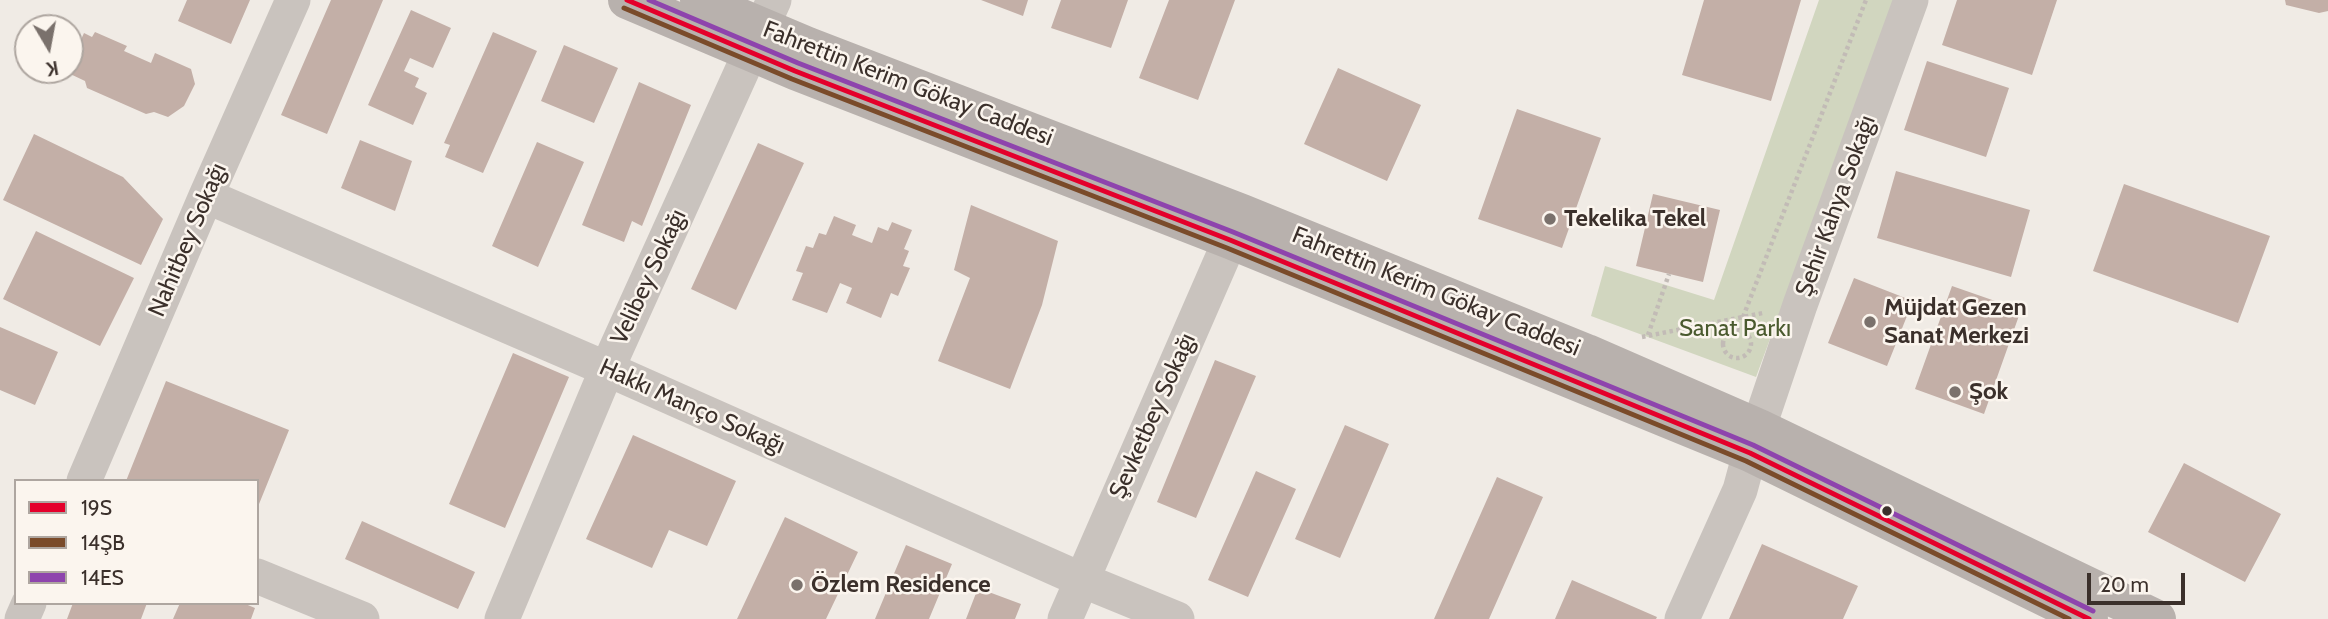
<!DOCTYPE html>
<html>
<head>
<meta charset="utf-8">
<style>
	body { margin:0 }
	#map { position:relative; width:2328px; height:619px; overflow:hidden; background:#f0ebe5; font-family:Cabin,sans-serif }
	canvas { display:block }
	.legend { position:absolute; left:14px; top:479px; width:245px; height:126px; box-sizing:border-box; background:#fbf5ee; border:2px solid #aea6a0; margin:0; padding:9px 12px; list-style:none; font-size:21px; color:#3b302b }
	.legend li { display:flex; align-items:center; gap:14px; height:35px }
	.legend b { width:35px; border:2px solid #aea6a0 }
	.north { position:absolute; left:14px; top:14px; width:70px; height:70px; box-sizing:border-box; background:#fbf5ee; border:2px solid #aea6a0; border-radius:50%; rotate:170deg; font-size:19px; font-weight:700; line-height:28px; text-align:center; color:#3b302b }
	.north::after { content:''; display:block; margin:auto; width:24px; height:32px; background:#7a716c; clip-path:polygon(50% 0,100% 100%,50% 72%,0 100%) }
	.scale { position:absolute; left:2087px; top:573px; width:98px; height:32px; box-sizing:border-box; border:4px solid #3b302b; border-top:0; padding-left:9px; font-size:21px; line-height:24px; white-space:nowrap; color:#3b302b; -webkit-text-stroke:5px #fbf5ee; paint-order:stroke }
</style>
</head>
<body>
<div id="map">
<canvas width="2328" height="619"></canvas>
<ul class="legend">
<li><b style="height:9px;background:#e4002b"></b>19S</li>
<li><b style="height:9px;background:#7a4b2a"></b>14ŞB</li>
<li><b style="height:9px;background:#8e44ad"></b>14ES</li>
</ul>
<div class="north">K</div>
<div class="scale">20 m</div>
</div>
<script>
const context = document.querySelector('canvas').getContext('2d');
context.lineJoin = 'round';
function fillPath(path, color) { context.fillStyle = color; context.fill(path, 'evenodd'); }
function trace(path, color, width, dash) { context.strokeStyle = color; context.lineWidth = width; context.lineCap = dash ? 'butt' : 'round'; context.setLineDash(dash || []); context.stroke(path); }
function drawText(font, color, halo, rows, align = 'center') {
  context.font = font + ' Cabin,sans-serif'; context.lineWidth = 5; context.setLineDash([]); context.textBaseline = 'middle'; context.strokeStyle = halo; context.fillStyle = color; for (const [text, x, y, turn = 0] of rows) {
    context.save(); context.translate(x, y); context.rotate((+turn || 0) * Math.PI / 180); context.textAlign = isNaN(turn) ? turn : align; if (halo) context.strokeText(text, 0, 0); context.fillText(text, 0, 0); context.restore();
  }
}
fillPath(new Path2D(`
	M1819 0H1895L1756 377 1591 316 1605 266 1714 300Z`), '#d1d6bf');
fillPath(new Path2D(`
	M187 0H250L231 44 178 21Z
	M331 0H383L327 134 281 115Z
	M981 0H1028L1023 16Z
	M1061 0H1128L1111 48 1051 28Z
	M1169 0H1235L1198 100 1139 78Z
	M1704 0H1801L1771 101 1682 75Z
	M1957 0H2057L2032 75 1942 45Z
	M2285 0H2328V11L2319 13 2286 5Z
	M411 10 451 28 433 68 410 58 404 71 419 78 415 87 427 93 413 125 368 105Z
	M95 32 127 46 124 51 151 63 155 53 191 69 195 84 184 106 168 117 154 112 146 114 87 88 85 81 66 72 70 70V64L84 33 92 37Z
	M493 32 537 51 483 173 445 157 450 145 444 143Z
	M564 45 618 68 594 123 541 101Z
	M1927 61 2009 88 1986 157 1904 130Z
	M1338 68 1421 105 1387 181 1304 144Z
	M639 82 691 105 642 226 632 221 624 242 582 225Z
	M1517 109 1601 138 1562 248 1478 219Z
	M34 134 123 177 163 219 141 265 3 200Z
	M360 140 412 161 395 211 341 188Z
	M537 142 584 162 538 267 492 246Z
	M758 143 804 163 736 310 691 289Z
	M1896 171 2030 210 2011 277 1877 238Z
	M2124 184 2270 236 2238 323 2093 271Z
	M1653 194 1720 210 1703 282 1636 266Z
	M971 205 1058 241 1042 305 1010 389 938 361 970 278 954 270Z
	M834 216 856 225 852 235 872 243 878 227 888 231 892 222 912 230 904 249 909 251 903 266 910 268 898 296 891 293 881 318 846 303 852 288 840 283 827 313 792 300 803 273 796 271 806 246 813 248 819 233 826 235Z
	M36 231 134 278 100 346 3 299Z
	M1854 278 1913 301 1887 366 1828 343Z
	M1952 286 2021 310 1984 414 1915 389Z
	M0 327 58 352 35 405 0 390Z
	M513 353 569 377 505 528 449 504Z
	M1215 360 1256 376 1196 518 1157 502Z
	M166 381 289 430 257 509V481H126Z
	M1345 425 1389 444 1340 558 1295 539Z
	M633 435 736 481 707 546 669 530 652 568 586 539Z
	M2184 463 2281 514 2245 582 2148 532Z
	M1256 471 1296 489 1248 597 1208 580Z
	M1497 477 1543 497 1489 619H1434Z
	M785 517 858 552 826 619H737Z
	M362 521 475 572 458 609 345 559Z
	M1762 544 1858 586 1843 619H1729Z
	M906 545 952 564 929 619H875Z
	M1572 580 1657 617 1656 619H1555Z
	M978 588 1021 604 1015 619H966Z
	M73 603H147L141 619H67Z
	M180 603H243L255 608 251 619H173Z`), '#c3afa7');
trace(new Path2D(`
	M1743 317 1866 0
	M1723 344a14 14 0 1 1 28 0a14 14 0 1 1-28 0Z
	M1648 335 1669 274
	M1642 337 1763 313`), '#c2bbb6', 4.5, [3.5, 3.5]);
trace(new Path2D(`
	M206 196 607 369 1082 580 1177 619
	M84 481 206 196 293 0
	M257 576 362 619
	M22 619 29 603
	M502 619 607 369 774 0
	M1065 619 1242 213
	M1682 619 1740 490 1750 453 1800 305 1911 0`), '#c9c3be', 35);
trace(new Path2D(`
	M627 0 795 71 1230 240 1750 453 2089 619
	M699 0 808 46 1242 213 1587 353 1759 428 2157 619`), '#b8b1ad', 38);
trace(new Path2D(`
	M627 0 795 71 1230 240 1750 453 2089 619`), '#e4002b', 5);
trace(new Path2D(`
	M624 8 792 79 1227 248 1746 461 2069 619`), '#7a4b2a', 5);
trace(new Path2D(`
	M649 0 798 63 1233 232 1753 445 2093 611`), '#8e44ad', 5);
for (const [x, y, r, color] of [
	[1550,219,7,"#7a716c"],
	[1870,322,7,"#7a716c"],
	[1955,392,7,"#7a716c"],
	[1887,511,6,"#3b302b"],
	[797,585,7,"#7a716c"]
]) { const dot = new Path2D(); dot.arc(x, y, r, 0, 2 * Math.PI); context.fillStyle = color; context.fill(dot); trace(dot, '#fbf5ee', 2.5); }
drawText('24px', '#3b302b', '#fbf5ee', [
	["Fahrettin Kerim Gökay Caddesi",908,84,21],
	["Şehir Kahya Sokağı",1836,206,-70],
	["Nahitbey Sokağı",188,240,-67],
	["Velibey Sokağı",649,277,-65],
	["Fahrettin Kerim Gökay Caddesi",1436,292,22],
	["Hakkı Manço Sokağı",692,407,24],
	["Şevketbey Sokağı",1153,416,-66]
]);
drawText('bold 24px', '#3b302b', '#fbf5ee', [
	["Tekelika Tekel",1564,219],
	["Müjdat Gezen",1884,308],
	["Sanat Merkezi",1884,336],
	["Şok",1969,392],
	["Özlem Residence",811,585]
], 'left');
drawText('24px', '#4a5a2e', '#fbf5ee', [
	["Sanat Parkı",1735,329]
]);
</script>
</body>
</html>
